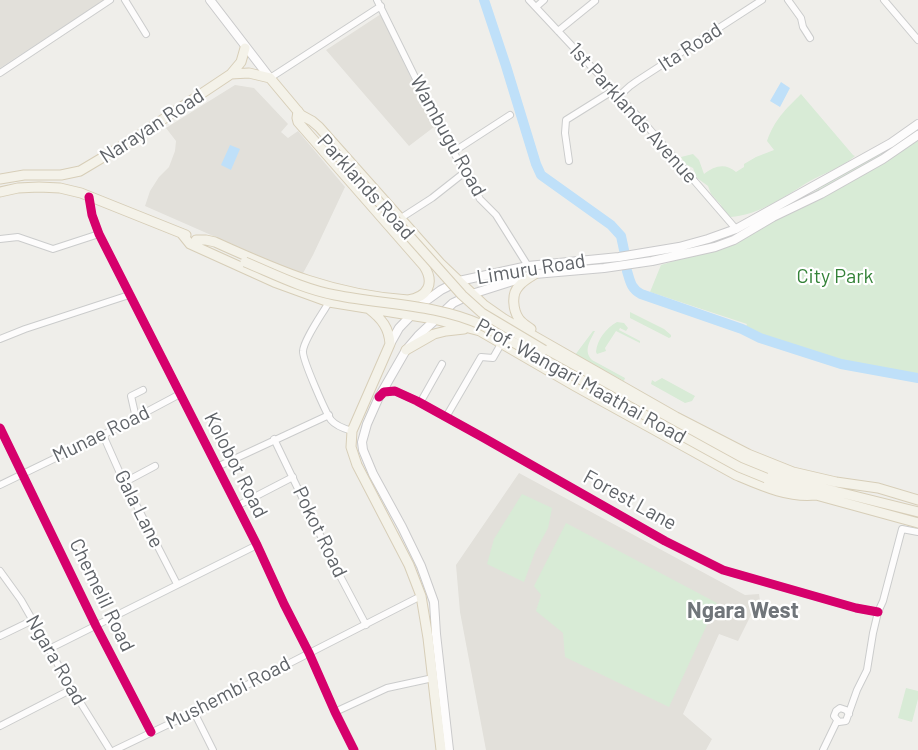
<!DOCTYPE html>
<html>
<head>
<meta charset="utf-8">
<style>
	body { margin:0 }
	canvas { display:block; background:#efeeea }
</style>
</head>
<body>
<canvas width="918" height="750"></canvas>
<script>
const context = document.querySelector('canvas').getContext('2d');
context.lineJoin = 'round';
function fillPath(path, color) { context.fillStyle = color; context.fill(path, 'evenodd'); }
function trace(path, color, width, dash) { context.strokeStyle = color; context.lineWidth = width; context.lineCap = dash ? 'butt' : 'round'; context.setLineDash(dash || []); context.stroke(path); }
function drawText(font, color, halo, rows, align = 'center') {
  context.font = font + ' Barlow,sans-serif'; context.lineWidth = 4.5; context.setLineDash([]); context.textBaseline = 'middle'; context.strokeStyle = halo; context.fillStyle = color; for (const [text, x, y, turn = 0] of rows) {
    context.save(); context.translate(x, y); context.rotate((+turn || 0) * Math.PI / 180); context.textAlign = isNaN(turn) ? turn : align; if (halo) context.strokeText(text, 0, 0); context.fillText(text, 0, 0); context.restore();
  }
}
fillPath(new Path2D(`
	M0 0H104L0 68Z
	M381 14 434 127 409 146 326 50Z
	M235 85 254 88 288 124 281 132 288 138 298 131 345 187 313 255 302 275 145 206 150 191 159 177 169 167 175 151 176 141 166 128Z
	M519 473 745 595 759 594 761 608 752 613 738 641 719 634 683 714 712 739 706 750H486L460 612 456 565Z`), '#e2e0da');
fillPath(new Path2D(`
	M801 94 853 155 855 156C842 167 825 173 810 181 785 196 760 215 730 217L724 212 721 205 711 194 708 186 697 178 693 168 685 164 681 157 693 154 699 160 704 174C715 165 726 163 736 172L744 167V164L756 157 774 150 767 141C775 119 785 110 801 94Z
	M918 121V378L841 364 745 329 747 324 650 292 661 265 707 251 773 218 892 142Z
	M630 312 664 329 671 335V337L669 338 630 318Z
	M617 322 624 323 628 328 626 331 620 328 619 330 640 341V343L616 331 605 348 606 351 597 354 596 352C597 340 606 328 617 322Z
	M593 331H595C590 341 583 351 592 360L625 378 624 381 575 355Z
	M662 378 695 396 692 401 685 403 651 384 652 380 655 382Z
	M522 494 552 508 548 528 535 552 524 582 487 564 494 539Z
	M566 523 717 603 669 707 565 657 563 633 536 611 541 595 534 586Z
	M906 688 918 691V699L912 722 898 718Z`), '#d8ebd6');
fillPath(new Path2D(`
	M781 82 790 88 780 107 770 101Z
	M230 145 240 149 231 170 221 165Z`), '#bfe0f9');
trace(new Path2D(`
	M484 0 506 66 536 164 541 175 611 225 621 236 624 250
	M627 271C630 281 631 289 641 294L742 329 760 338 841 364 918 378`), '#bfe0f9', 10);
const minor = new Path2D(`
	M125 0 146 34
	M377 0 446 140 468 176 480 199 496 215 528 266
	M529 0 646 125 736 229
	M788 0 801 18 803 27 810 38
	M884 0 918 40
	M536 7 544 0
	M558 31 595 1
	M0 73 110 0
	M270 78 381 6
	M619 96 630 86 637 81 762 0
	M453 152 510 115
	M569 161 565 133 566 120 614 90
	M89 197 92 215 99 234 257 545 284 604 309 653 335 712 354 750
	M401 218 432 198 465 172
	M0 239 18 237 53 249 99 234
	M329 302C323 313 304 339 303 351 302 359 326 413 331 420 336 426 345 429 352 431
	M0 339 25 329 129 295
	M381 395 384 392 395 391 417 401 484 438 665 541 723 570 856 608 878 612
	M420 403 442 364
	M446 417 481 357 493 358 501 344
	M136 418 131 396 143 390
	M0 428 96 626 151 732
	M103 435 119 471 177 584
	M274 439 339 574 366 625
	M217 467 329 415
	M125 482 155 466
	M0 485 103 435 180 394
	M237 506 293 477
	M0 571 21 600 72 689 110 750
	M0 636 33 620
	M49 649 257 545
	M194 712 213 750
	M335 712 387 688 433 678
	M849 714 846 710 840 708 836 711 834 716 839 722 846 721 857 690 867 670 873 633 878 612 883 601 902 529 918 532
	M0 726 72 689
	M115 750 194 712 421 596
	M823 750 837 721`);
const secondary = new Path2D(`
	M210 0 270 78
	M390 344 399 328 423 303 441 290 459 281 528 266 619 257 679 247 708 239 736 229 891 143 918 124
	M449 750 436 634 434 602 421 566 402 527 373 474 363 450 362 442 367 424 379 397 406 350 418 336 453 303 472 294 535 274 604 268 652 261 715 247 734 240 773 217 821 194 883 159 918 135`);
const primary = new Path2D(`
	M231 74 249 73 270 78 301 115
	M301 115 312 121 319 127 440 263 484 305 504 319 676 417 748 454 793 472 836 482 878 488 918 500
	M0 179 24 175H61L80 171 132 140 231 74 241 62 245 48
	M0 192 18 188 39 187 60 188 81 193 186 235
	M182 234 190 244 274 282 329 302 434 319 480 331 575 386 736 475C762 486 788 498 816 495
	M196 240H206L215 242C281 272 334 295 408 300 428 297 435 283 424 266L298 122 297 118 298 111
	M369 309C382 319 389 328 390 344L352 431 351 447 357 465 409 565 421 596 428 638 441 750
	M531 329C527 326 522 323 519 319 513 310 511 294 519 286 523 281 530 277 535 274
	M406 350 434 334 446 331 464 329
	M544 350 639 404 742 459 770 472 810 485 918 512
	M766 478 816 495 918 523`);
trace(minor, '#cbcccc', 8);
trace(secondary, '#cacacb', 10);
trace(primary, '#d7ceb8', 11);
trace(minor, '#fdfcfc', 6);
trace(secondary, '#fdfcfc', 8);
trace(primary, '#f4f2e9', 9);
const primaryBridge = new Path2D(`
	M330 147 462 295 482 313 544 350
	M245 262C274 274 303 289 335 295 384 305 436 304 482 325L708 450 739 467 766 478`);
trace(primaryBridge, '#d7ceb8', 11, []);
trace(primaryBridge, '#f4f2e9', 9);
trace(new Path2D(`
	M89 197 92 215 99 234 257 545 284 604 309 653 335 712 354 750
	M379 397 384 392 395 391 417 401 484 438 665 541 723 570 856 608 878 612
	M0 428 96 626 151 732`), '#d6006c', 9);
drawText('20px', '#5f6368', '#fff', [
	["Ita Road",690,47,-33],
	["1st Parklands Avenue",633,113,48],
	["Narayan Road",152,126,-33],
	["Wambugu Road",448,136,61],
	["Parklands Road",366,187,48],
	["Limuru Road",531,269,-9],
	["Prof. Wangari Maathai Road",581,381,29],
	["Munae Road",101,434,-26],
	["Kolobot Road",236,465,63],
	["Forest Lane",630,500,29],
	["Gala Lane",139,509,63],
	["Pokot Road",320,532,64],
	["Chemelil Road",102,595,64],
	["Ngara Road",56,660,60],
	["Mushembi Road",228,693,-27]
]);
drawText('20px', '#348238', '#fff', [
	["City Park",835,276]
]);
drawText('bold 22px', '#70757a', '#fff', [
	["Ngara West",743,611]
]);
</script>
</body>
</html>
